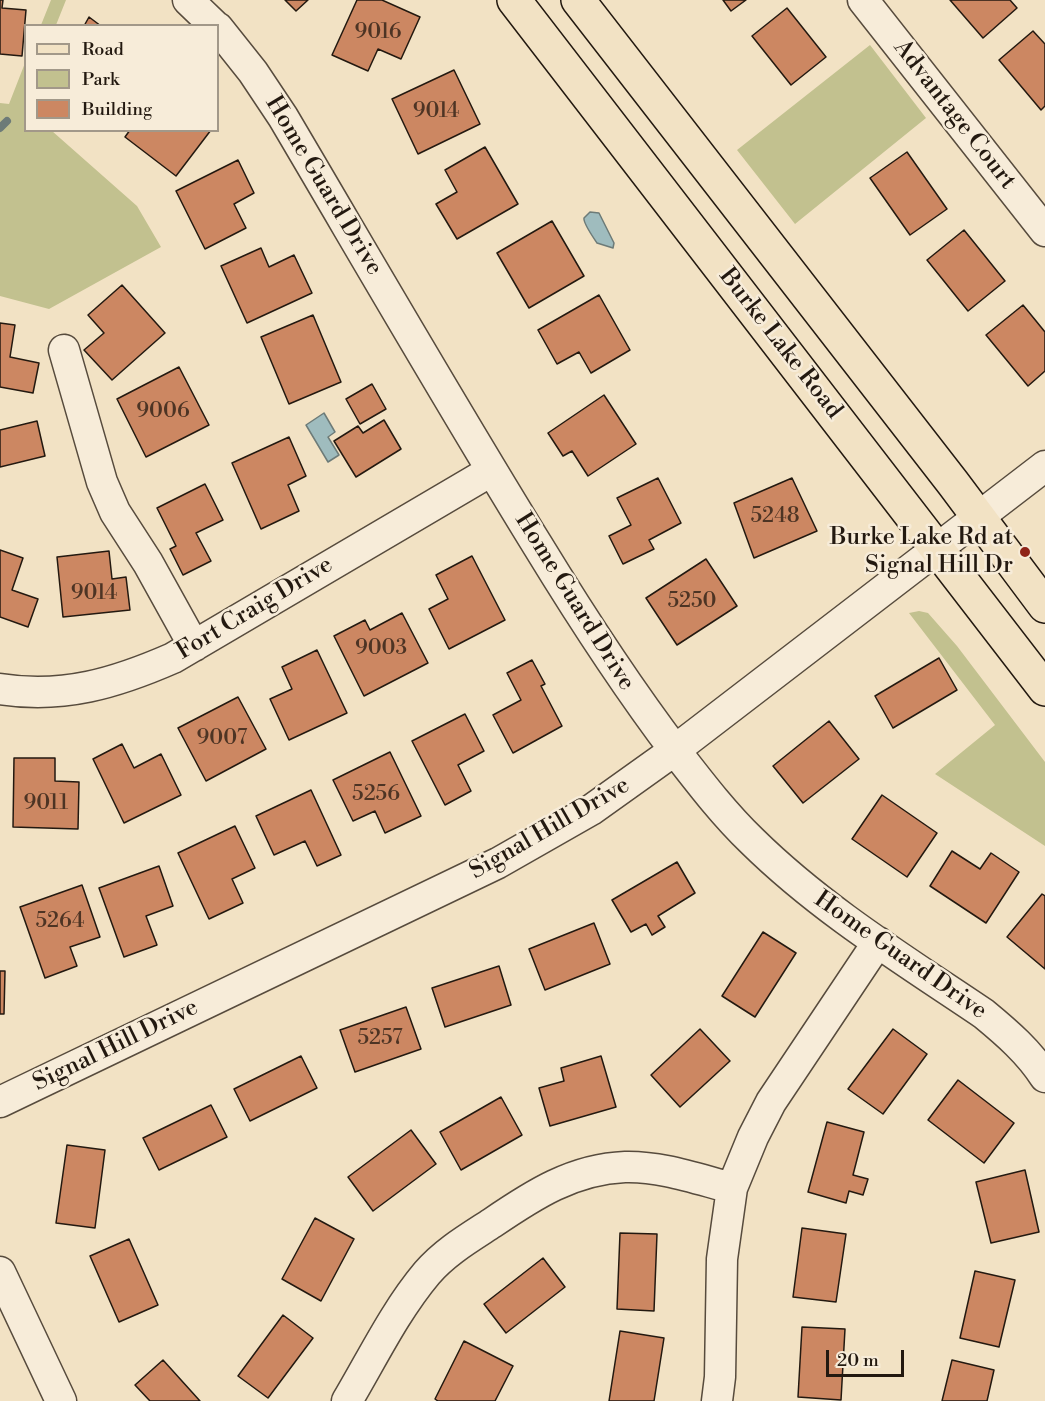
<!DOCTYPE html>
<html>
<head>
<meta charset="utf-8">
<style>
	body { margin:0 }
	#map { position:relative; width:1045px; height:1401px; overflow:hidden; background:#f2e2c4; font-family:"Libre Bodoni",serif }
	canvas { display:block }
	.legend { position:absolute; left:24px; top:24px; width:195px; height:108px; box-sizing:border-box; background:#f7ecd9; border:2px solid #a29889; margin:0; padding:8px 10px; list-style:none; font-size:18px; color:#231910 }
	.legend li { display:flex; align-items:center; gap:12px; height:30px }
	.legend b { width:30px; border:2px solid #a29889 }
	.scale { position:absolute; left:826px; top:1350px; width:78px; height:27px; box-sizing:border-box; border:3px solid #231910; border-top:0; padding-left:8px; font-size:18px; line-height:21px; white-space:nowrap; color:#231910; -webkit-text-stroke:4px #f7ecd9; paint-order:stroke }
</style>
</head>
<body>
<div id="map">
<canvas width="1045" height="1401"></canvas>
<ul class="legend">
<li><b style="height:8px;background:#f2e2c4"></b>Road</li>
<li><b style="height:16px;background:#c2c18f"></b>Park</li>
<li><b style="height:16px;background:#cc8762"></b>Building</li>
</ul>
<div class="scale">20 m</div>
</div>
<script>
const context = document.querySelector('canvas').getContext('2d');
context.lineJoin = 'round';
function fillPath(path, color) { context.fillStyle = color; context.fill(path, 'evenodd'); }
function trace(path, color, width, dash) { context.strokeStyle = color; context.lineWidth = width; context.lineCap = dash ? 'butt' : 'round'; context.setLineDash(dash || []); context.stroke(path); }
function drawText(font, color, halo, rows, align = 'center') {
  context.font = font + ' "Libre Bodoni",serif'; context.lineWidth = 5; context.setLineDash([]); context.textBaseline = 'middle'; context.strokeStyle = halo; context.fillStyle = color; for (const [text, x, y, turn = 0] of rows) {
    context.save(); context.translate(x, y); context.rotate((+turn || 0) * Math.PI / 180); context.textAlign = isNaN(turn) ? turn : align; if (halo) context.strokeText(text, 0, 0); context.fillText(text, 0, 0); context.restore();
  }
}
fillPath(new Path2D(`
	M51 0H66L56 25H41Z
	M870 45 926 118 795 224 737 150Z
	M25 63 26 130 52 131 137 206 161 247 49 309 0 296V103L9 104Z
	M919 611 928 613 957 646 1045 762V846L935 774 995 725 909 613Z`), '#c2c18f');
const water = new Path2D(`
	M590 212 599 213 614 243 613 248 597 243C593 237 583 223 584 218Z
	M324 413 335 432 328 437 339 455 328 462 306 425Z`);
fillPath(water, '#9fbcbe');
trace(water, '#6d7b78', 1.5);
trace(new Path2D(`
	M0 128 7 121`), '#6d7b78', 8);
const building = new Path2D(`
	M0 0H3L2 8 26 10 22 56 0 54Z
	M285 0H308L296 11Z
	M357 0H382L420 17 401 59 378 49 368 71 332 55Z
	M723 0H746L731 11Z
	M950 0H1010L1017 8 983 38Z
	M787 8 826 57 791 85 752 36Z
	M89 17 101 26H84Z
	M1033 31 1045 44V106L1041 110 999 60Z
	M454 70 480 124 418 154 392 99Z
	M130 130H211L176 176 125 137Z
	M485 147 518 204 457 239 436 204 457 192 445 170Z
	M907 152 947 209 910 235 870 178Z
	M238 160 254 193 234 204 246 228 205 249 176 191Z
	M552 221 584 276 529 308 497 253Z
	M964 230 1005 281 968 311 927 260Z
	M261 248 269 267 294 255 312 293 247 323 221 266Z
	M122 285 165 333 112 380 84 350 104 333 88 315Z
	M599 295 630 350 591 373 579 352 557 364 538 330Z
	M1023 305 1045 332V371L1028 386 986 335Z
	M313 315 341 382 289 404 261 337Z
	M0 323 15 325 10 357 39 363 33 393 0 387Z
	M179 367 209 425 146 457 117 399Z
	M372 384 386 409 360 424 346 399Z
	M604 395 636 444 588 476 572 451 563 456 548 433Z
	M384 420 401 449 356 477 334 441 358 426 363 433Z
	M37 421 45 456 0 467V430Z
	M289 437 306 476 288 485 299 511 261 529 232 463Z
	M658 478 681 523 649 540 654 549 623 564 609 536 631 525 617 498Z
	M792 478 817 531 754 558 734 503Z
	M205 484 223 520 196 533 211 561 183 575 170 549 176 546 157 508Z
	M0 550 23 558 12 590 38 599 28 627 0 617Z
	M109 551 112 579 126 577 130 610 63 617 57 557Z
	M472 556 505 620 449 649 429 609 448 599 436 575Z
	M706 559 737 606 677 645 646 598Z
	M402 613 428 663 364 696 334 636 365 620 370 630Z
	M317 650 347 713 289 740 270 699 292 689 282 667Z
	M939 658 957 690 893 728 875 696Z
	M532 660 545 684 541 686 562 726 513 753 493 715 521 700 507 673Z
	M238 697 266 749 206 781 178 728Z
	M465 714 484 751 458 765 471 791 445 805 412 741Z
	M829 721 859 759 803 803 773 766Z
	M122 744 134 768 161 754 181 795 124 823 93 759Z
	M390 752 421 816 385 833 375 811 353 821 333 780Z
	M14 758H55V781L79 782 78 829 13 827Z
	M311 790 341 855 317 866 305 841 274 855 256 816Z
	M882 795 937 833 907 877 852 839Z
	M235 826 255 868 232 879 243 903 209 919 178 853Z
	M952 851 980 869 991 853 1019 872 986 923 930 886Z
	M677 862 695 893 658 916 665 927 652 935 646 924 631 932 612 900Z
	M159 866 173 906 146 916 157 945 124 957 99 888Z
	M82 885 100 937 70 947 77 966 45 978 20 907Z
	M1042 894 1045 896V969L1007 937Z
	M594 923 610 964 545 990 529 949Z
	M763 932 796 953 755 1017 722 996Z
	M499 966 511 1005 445 1027 432 988Z
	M0 971H5L4 1014H0Z
	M406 1007 421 1049 355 1072 340 1030Z
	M700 1029 730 1061 680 1107 651 1075Z
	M893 1029 927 1054 883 1114 848 1089Z
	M301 1056 317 1088 250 1121 234 1089Z
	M601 1056 616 1107 550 1126 539 1088 564 1081 561 1068Z
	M958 1080 1014 1123 984 1163 928 1120Z
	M501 1097 522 1135 461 1170 440 1132Z
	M211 1105 227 1137 159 1170 143 1138Z
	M827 1122 864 1132 853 1175 868 1179 863 1195 849 1191 846 1203 808 1192Z
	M411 1130 436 1164 373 1211 348 1177Z
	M67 1145 105 1150 95 1228 56 1223Z
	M1025 1170 1039 1232 991 1243 976 1182Z
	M315 1218 354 1239 321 1301 282 1279Z
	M802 1228 846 1234 836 1302 793 1297Z
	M620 1233 657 1234 654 1311 617 1309Z
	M129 1239 158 1305 119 1322 90 1256Z
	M543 1258 565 1287 506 1333 484 1304Z
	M975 1271 1015 1280 999 1347 960 1338Z
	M283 1315 313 1338 268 1398 238 1376Z
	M802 1327 845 1329 841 1400 798 1397Z
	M620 1331 664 1338 654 1401H609Z
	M464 1341 513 1366 495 1401H438L435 1399Z
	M163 1360 200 1401H150L135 1385Z
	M952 1360 994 1370 987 1401H942Z`);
fillPath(building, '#cc8762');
trace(building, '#231910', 1.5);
const minor = new Path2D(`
	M188 0 215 26
	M863 0 1045 231
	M218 28 253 72 283 117C368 261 451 405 538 546 582 618 626 686 677 753 701 784 724 814 752 841 821 909 904 960 984 1014 1007 1033 1029 1052 1045 1077
	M64 350 102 482 115 512 148 563 194 646
	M0 689C63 699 116 683 173 658L491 471
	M0 1102 498 863 591 810 675 750 1045 466
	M0 1272 61 1401
	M347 1401C372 1359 395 1311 427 1273 445 1252 469 1238 492 1223 533 1195 573 1169 625 1167 661 1166 697 1179 732 1188
	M717 1401 720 1377 722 1259 732 1188 753 1137 771 1102 878 942`);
const major = new Path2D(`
	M514 0 1045 689
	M578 0 953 483 1045 606`);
trace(minor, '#574b3d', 33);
trace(major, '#231910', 36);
trace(minor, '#f7ecd9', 30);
trace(major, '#f2e2c4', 33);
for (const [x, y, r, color] of [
	[1025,552,6,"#8f2418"]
]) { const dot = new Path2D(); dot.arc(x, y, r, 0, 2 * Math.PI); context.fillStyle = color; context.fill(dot); trace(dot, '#f7ecd9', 2); }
drawText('21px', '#4d3424', null, [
	["9016",378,33],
	["9014",436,112],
	["9006",163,412],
	["5248",775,517],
	["9014",94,594],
	["5250",692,602],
	["9003",381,649],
	["9007",222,739],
	["5256",376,795],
	["9011",46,804],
	["5264",60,922],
	["5257",380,1039]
]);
drawText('24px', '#231910', '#f7ecd9', [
	["Advantage Court",954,115,52],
	["Home Guard Drive",323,186,59],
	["Burke Lake Road",780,344,52],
	["Home Guard Drive",574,602,58],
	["Fort Craig Drive",255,609,-31],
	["Signal Hill Drive",550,829,-30],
	["Home Guard Drive",900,956,35],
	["Signal Hill Drive",116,1046,-26]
]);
drawText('24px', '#231910', '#f7ecd9', [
	["Burke Lake Rd at",1013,538],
	["Signal Hill Dr",1013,566]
], 'right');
</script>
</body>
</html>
